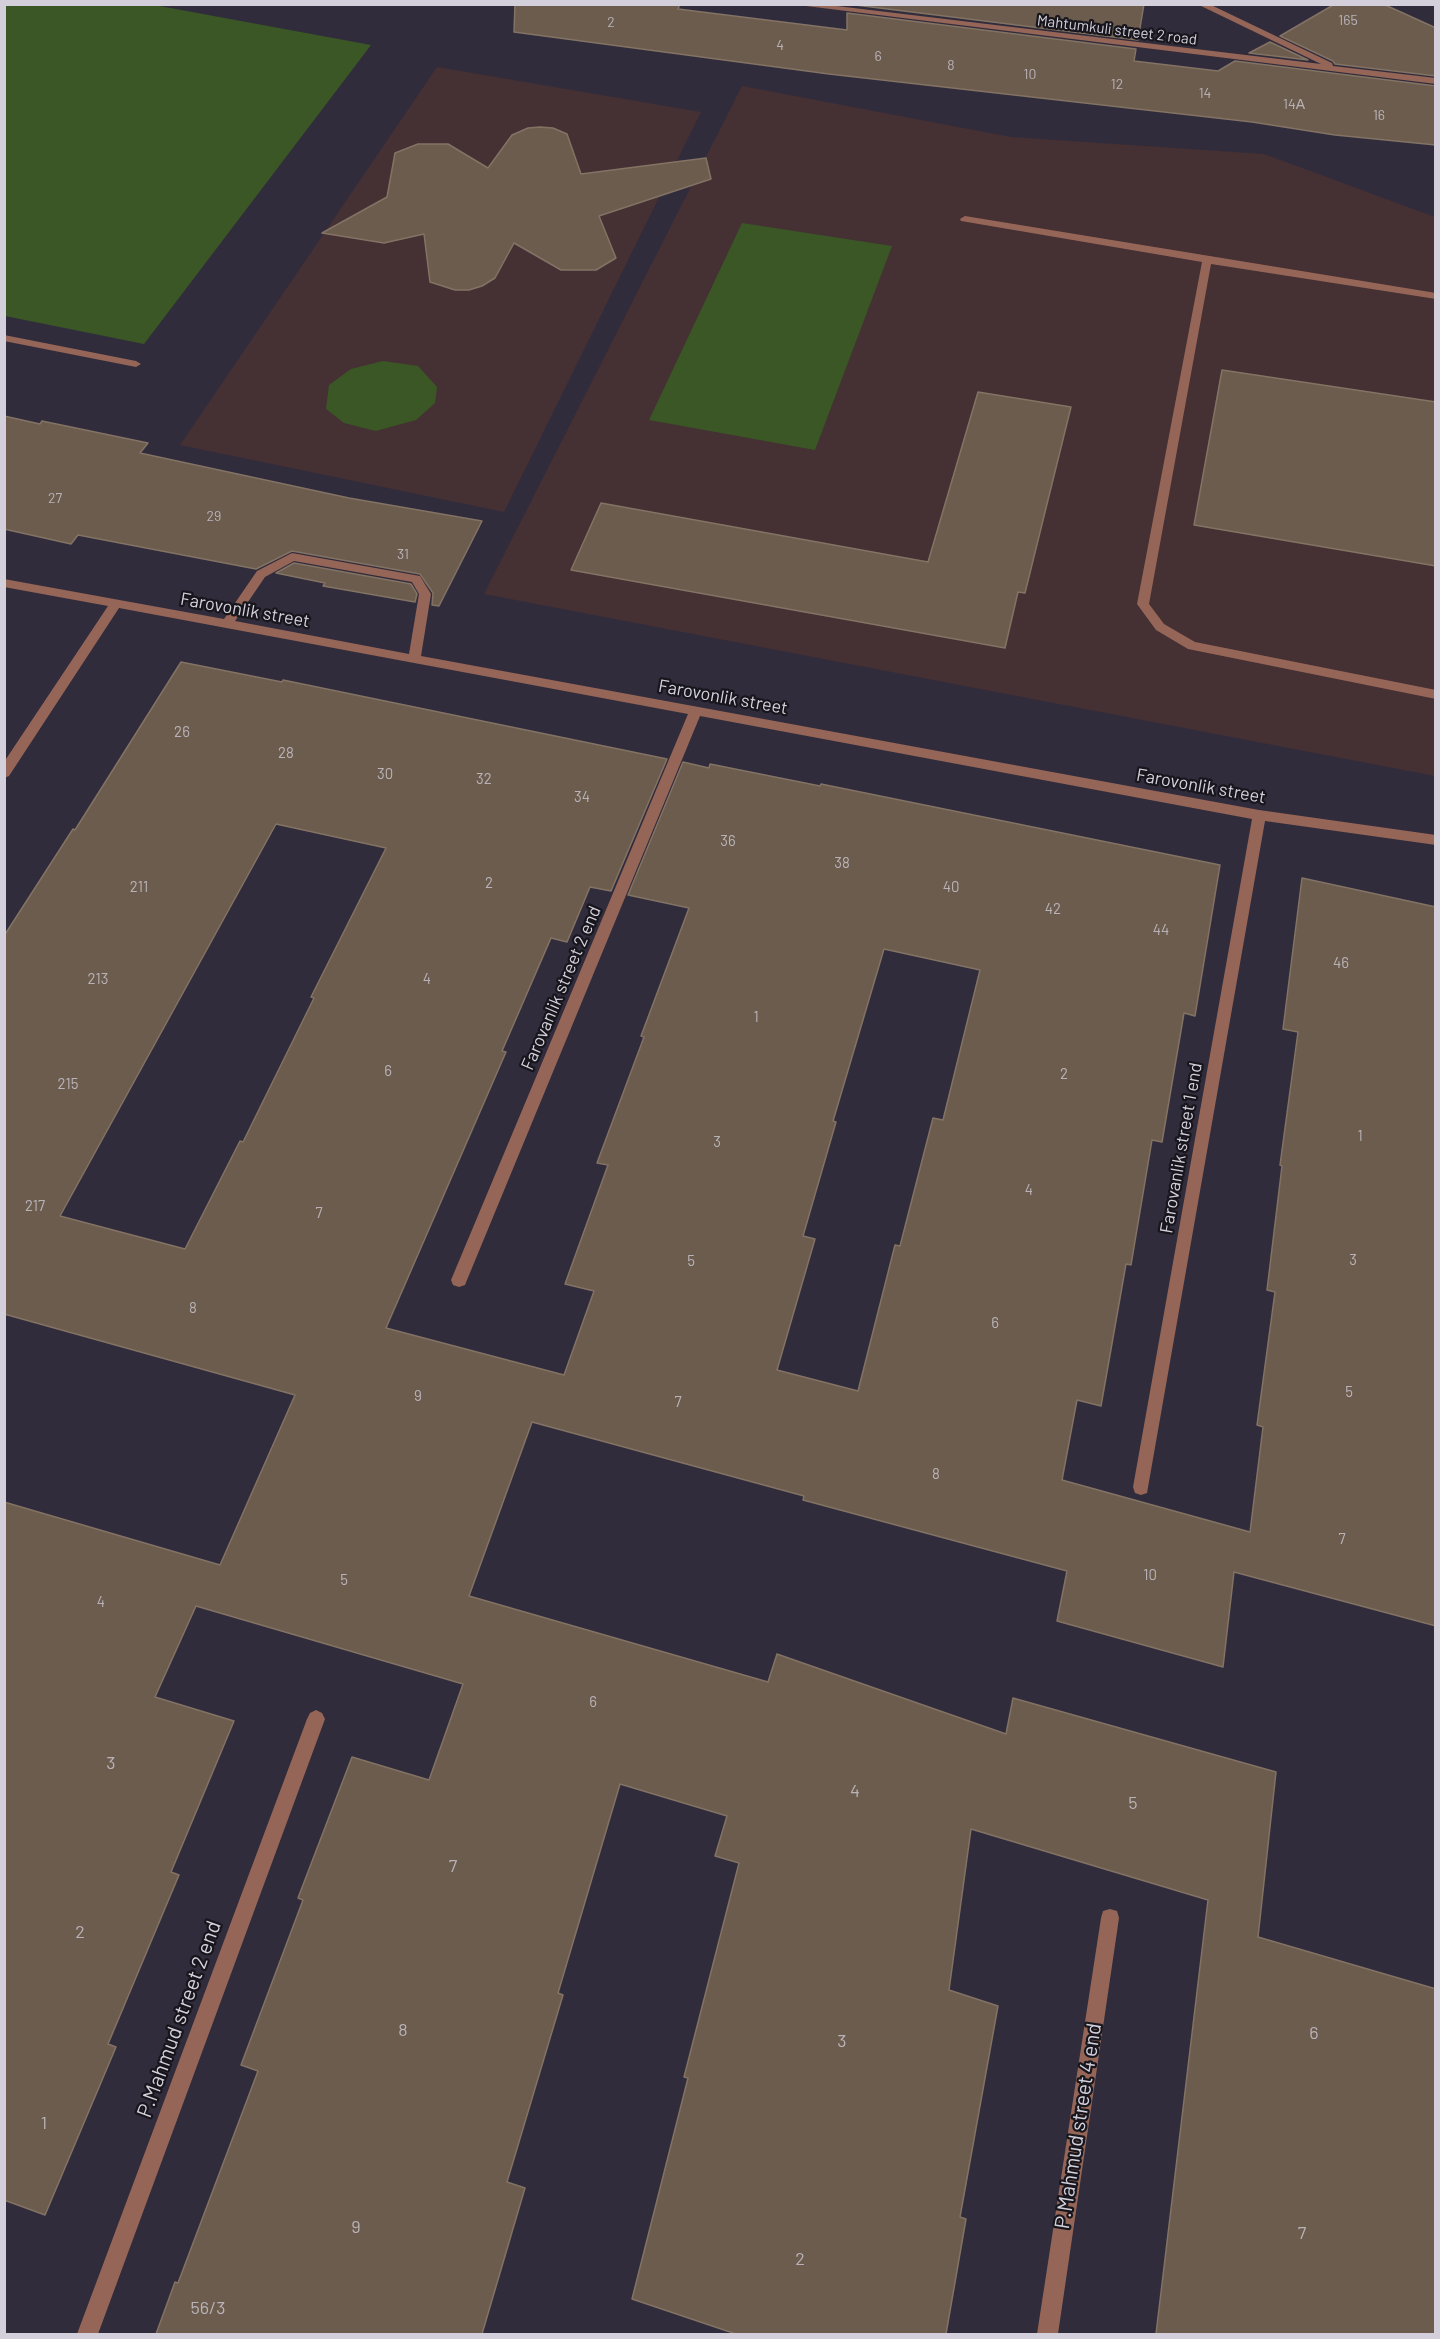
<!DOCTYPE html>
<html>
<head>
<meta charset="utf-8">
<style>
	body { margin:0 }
	#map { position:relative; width:1440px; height:2339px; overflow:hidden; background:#312c3c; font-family:Barlow,sans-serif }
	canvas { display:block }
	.frame { position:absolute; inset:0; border:6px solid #d3d0db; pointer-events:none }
</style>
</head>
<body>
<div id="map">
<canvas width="1440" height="2339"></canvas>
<div class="frame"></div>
</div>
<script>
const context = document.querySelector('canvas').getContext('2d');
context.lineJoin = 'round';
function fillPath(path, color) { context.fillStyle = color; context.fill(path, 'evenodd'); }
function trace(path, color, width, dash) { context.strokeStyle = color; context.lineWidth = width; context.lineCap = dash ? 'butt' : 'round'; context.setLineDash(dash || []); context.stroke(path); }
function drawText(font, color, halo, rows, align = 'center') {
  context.font = font + ' Barlow,sans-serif'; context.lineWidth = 4.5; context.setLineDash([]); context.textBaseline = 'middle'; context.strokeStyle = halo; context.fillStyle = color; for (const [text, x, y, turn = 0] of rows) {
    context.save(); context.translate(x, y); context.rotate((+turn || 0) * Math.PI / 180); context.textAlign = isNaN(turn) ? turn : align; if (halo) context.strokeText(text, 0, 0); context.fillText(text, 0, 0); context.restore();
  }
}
fillPath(new Path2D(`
	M437 67 701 112 504 512 180 445Z
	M742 86 1011 137 1264 154 1435 217V776L484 594Z`), '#453033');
fillPath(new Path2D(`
	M4 5H154L371 45 144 344 5 316Z
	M742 223 892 246 815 450 649 420Z
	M383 361 418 366 437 387 435 403 416 420 376 431 344 423 326 409 329 385 351 369Z`), '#3a5725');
const building = new Path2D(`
	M515 4H680L678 9 847 30V13L1136 49 1134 61 1218 71 1235 61 1436 86V145L1335 135 1252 122 829 74 514 32Z
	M847 4H1144L1138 40Z
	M1335 4H1383L1436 28V76L1335 64 1333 61 1280 36Z
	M1270 42 1308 60 1249 53Z
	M540 127 553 128 567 134 581 174 706 158 711 179 599 216 616 258 596 270H561L514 243 495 278 482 286 469 290H455L430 282 424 234 384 243 322 233 387 197 395 153 418 144H448L488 168 512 135 528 128Z
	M1222 370 1436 402V566L1194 525Z
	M978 392 1071 407 1025 593 1018 592 1005 648 571 570 601 503 928 562Z
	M4 416 40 424 42 421 148 443 140 453 349 498 482 521 439 606 432 605 433 593 420 574 292 551 256 569 78 535 71 544 4 529Z
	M294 563 411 584 417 594 415 602 323 586 325 583 276 573Z
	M181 662 282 682 283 680 667 759 611 891 590 887 567 942 551 938 502 1051 506 1052 386 1328 564 1375 594 1291 565 1284 608 1165 597 1163 644 1037 641 1036 689 908 628 895 683 762 709 768 710 764 820 786 821 784 1220 865 1195 1016 1184 1013 1162 1142 1152 1140 1131 1265 1126 1264 1101 1406 1077 1400 1062 1480 1250 1532 1263 1427 1257 1425 1275 1292 1267 1290 1282 1166 1280 1165 1298 1032 1283 1029 1302 878 1436 907V1626L1234 1572 1223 1667 1057 1621 1067 1571 803 1500 804 1496 532 1422 469 1596 768 1682 777 1654 1006 1734 1013 1698 1276 1772 1258 1937 1436 1989V2334H1156L1208 1900 971 1829 949 1990 998 2006 960 2217 966 2219 946 2334H736L632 2299 688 2078 684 2077 739 1863 715 1856 727 1816 620 1784 558 1993 563 1995 507 2182 525 2188 482 2334H156L175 2282 178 2283 258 2071 241 2065 303 1900 298 1898 352 1757 429 1780 463 1684 196 1606 155 1697 234 1721 171 1872 179 1875 108 2044 116 2047 45 2215 4 2200V1502L220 1565 295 1395 4 1314V936L73 829 75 830ZM276 824 386 848 311 997 314 998 243 1142 240 1141 185 1249 60 1216ZM884 949 980 970 943 1120 933 1118 900 1246 895 1245 858 1391 777 1370 815 1239 803 1236 836 1122 833 1121Z`);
fillPath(building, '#6c5c4e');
trace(building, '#837364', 1.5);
fillPath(new Path2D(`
	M790 4H820L1321 64 1197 4H1209L1332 63 1333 66 1436 78V84Z
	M965 216 1436 293V299L1211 264 1149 604 1164 624 1195 642 1436 690V699L1188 649 1156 630 1137 604 1202 262 961 221 960 219Z
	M4 335 136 361 141 364 136 367 4 341Z
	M292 553 420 576 431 594 421 656 1259 810 1436 835V845L1265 821 1147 1493 1141 1495 1135 1493 1133 1487 1252 819 700 716 467 1280 465 1285 459 1287 453 1285 451 1280 688 714 119 608 9 776 4 778V762L108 606 4 587V579L224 619 257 571ZM294 561 412 582 419 594 409 654 235 621 265 577Z
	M316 1710 322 1713 325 1719 98 2334H77L307 1719 310 1713Z
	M1110 1909 1117 1911 1119 1918 1058 2334H1037L1101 1918 1103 1911Z`), '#956657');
drawText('14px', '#b9b3b8', null, [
	["165",1348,20],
	["2",611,22],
	["4",780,45],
	["6",878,56],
	["8",951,65],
	["10",1030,74],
	["12",1117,84],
	["14",1205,93],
	["14А",1294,104],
	["16",1379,115],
	["27",55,498],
	["29",214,516],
	["31",403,554]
]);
drawText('15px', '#d3d0db', '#18161d', [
	["Mahtumkuli street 2 road",1117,30,7]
]);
drawText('15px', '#b9b3b8', null, [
	["26",182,732],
	["28",286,753],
	["30",385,774],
	["32",484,779],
	["34",582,797],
	["36",728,841],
	["38",842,863],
	["2",489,883],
	["211",139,887],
	["40",951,887],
	["42",1053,909],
	["44",1161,930],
	["46",1341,963],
	["213",98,979],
	["4",427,979],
	["1",756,1017],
	["6",388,1071],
	["2",1064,1074],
	["215",68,1084],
	["1",1360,1136],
	["3",717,1142],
	["4",1029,1190],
	["217",35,1206],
	["7",319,1213],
	["3",1353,1260],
	["5",691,1261],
	["8",193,1308],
	["6",995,1323],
	["5",1349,1392],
	["9",418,1396],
	["7",678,1402],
	["8",936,1474],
	["7",1342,1539],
	["10",1150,1575],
	["5",344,1580],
	["4",101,1602],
	["6",593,1702]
]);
drawText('18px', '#d3d0db', '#18161d', [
	["Farovonlik street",245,610,10],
	["Farovonlik street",723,697,10],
	["Farovonlik street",1201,786,10],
	["Farovanlik street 2 end",561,988,-67],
	["Farovanlik street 1 end",1181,1148,-80]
]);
drawText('18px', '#b9b3b8', null, [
	["3",111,1763],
	["4",855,1791],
	["5",1133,1803],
	["7",453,1866],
	["2",80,1932],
	["8",403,2030],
	["6",1314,2033],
	["3",842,2041],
	["1",44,2123],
	["9",356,2227],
	["7",1302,2233],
	["2",800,2259],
	["56/3",208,2308]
]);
drawText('21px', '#d3d0db', '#18161d', [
	["P.Mahmud street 2 end",179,2019,-70],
	["P.Mahmud street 4 end",1078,2126,-81]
]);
</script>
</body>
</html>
